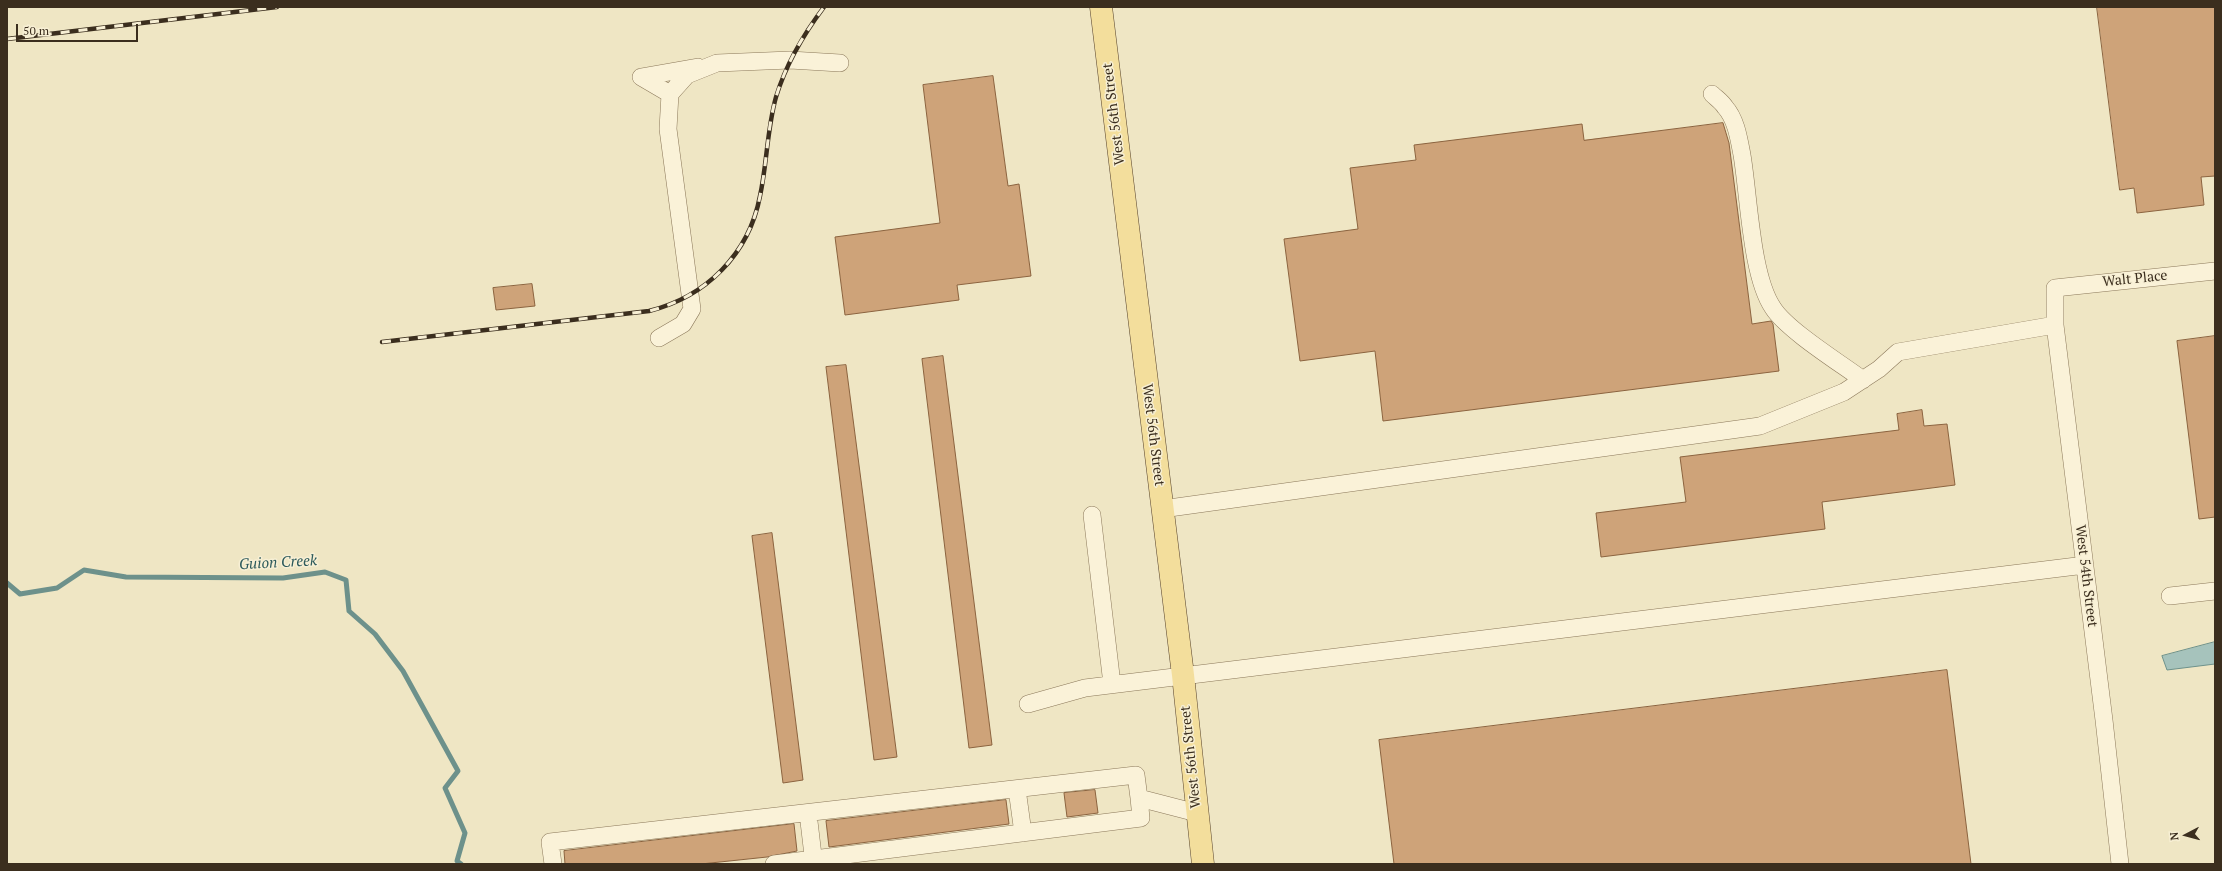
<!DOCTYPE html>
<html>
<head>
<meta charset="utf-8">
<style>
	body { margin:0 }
	#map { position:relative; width:2222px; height:871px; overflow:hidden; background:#efe6c4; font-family:"PT Serif",serif }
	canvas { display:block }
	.frame { position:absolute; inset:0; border:8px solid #3b2e1e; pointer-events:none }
	.north { position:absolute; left:2166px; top:815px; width:40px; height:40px; -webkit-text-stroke:3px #f7efd4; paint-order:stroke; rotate:264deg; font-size:11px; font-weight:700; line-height:16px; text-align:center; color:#3b2e1e }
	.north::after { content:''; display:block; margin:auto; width:14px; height:18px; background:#3b2e1e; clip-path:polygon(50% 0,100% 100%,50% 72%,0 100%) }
	.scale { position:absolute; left:16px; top:24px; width:122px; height:18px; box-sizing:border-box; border:2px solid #3b2e1e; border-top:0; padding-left:5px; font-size:12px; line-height:14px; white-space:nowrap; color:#3b2e1e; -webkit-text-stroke:3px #f7efd4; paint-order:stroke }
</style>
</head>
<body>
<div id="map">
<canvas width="2222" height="871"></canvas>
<div class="frame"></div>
<div class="north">N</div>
<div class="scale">50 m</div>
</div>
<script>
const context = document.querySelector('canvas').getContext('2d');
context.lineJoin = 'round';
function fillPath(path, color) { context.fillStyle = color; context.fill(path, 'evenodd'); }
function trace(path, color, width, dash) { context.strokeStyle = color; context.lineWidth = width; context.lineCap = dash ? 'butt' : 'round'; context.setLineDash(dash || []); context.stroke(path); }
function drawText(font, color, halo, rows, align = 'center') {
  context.font = font + ' "PT Serif",serif'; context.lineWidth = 3; context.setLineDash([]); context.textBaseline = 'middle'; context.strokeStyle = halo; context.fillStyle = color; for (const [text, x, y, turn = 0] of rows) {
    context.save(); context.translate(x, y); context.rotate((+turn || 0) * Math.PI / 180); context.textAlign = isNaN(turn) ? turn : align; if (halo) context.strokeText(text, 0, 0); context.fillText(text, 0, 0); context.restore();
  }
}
const water = new Path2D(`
	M2215 642V664L2167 670 2162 656Z`);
fillPath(water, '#a6c3bc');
trace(water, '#6d918b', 1);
trace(new Path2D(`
	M7 583 20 594 57 588 84 570 126 577 283 578 325 572 346 580 349 611 375 634 403 671 458 771 445 788 465 833 457 861 461 864`), '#6d918b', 5);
const building = new Path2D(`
	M2097 7H2215V176L2201 177 2204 205 2137 213 2134 188 2120 190Z
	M993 76 1008 186 1019 184 1031 276 957 285 959 300 845 315 835 237 940 223 923 85Z
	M1723 123 1729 143 1752 324 1771 321 1773 324 1779 371 1383 421 1375 351 1300 361 1284 239 1358 229 1350 168 1416 160 1414 145 1582 124 1584 140Z
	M532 284 535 306 496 310 493 288Z
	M2215 336V517L2199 519 2177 341Z
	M943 356 992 745 969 748 922 359Z
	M846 365 897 757 874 760 826 367Z
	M1922 410 1924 426 1947 424 1955 485 1822 502 1825 529 1601 557 1596 513 1686 502 1680 457 1899 430 1897 414Z
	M772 533 803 780 783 783 752 536Z
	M1947 670 1971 864H1394L1379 740Z
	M1095 790 1098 813 1067 817 1064 793Z
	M1006 800 1009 824 829 847 826 821Z
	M794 824 797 851 767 857 701 864H565L564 851Z`);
fillPath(building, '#cea379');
trace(building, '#8b633f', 1);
const minor = new Path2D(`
	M670 94 641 77 698 67
	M1712 94C1716 98 1722 102 1725 107 1736 119 1739 139 1742 155 1749 196 1751 276 1773 308 1787 330 1840 363 1863 380
	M659 338 683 324 692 309 668 129 670 94 687 75 717 63 790 60 840 63
	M1162 509 1760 426 1844 392 1879 369 1898 352 2055 325
	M1092 515 1112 684
	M2170 596 2215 591
	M1028 704 1085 688 2085 565
	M1017 789 1023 833
	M808 813 814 864
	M553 864 550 842 1136 775 1139 798 1197 813
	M774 864 1141 818 1139 798
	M2120 864 2104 720 2055 325V288L2215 271`);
const major = new Path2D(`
	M1101 7 1183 675 1203 864`);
trace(minor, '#8b785a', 18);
trace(major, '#59452e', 23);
trace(minor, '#faf2d8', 17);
trace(major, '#f3de9c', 22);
const rail = new Path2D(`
	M7 39 277 7
	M382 342 649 311C706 297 749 254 760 196 767 164 767 129 776 97 786 64 803 35 824 7`);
trace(rail, '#3b2e1e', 4.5);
trace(rail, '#f7efd4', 3, [9]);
drawText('14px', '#3b2e1e', '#f7efd4', [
	["West 56th Street",1114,114,-97],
	["Walt Place",2135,279,-6],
	["West 56th Street",1153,435,83],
	["West 54th Street",2086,576,83],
	["West 56th Street",1191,757,-96]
]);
drawText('italic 15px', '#2d5a5b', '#f7efd4', [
	["Guion Creek",278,563,-3]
]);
</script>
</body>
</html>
